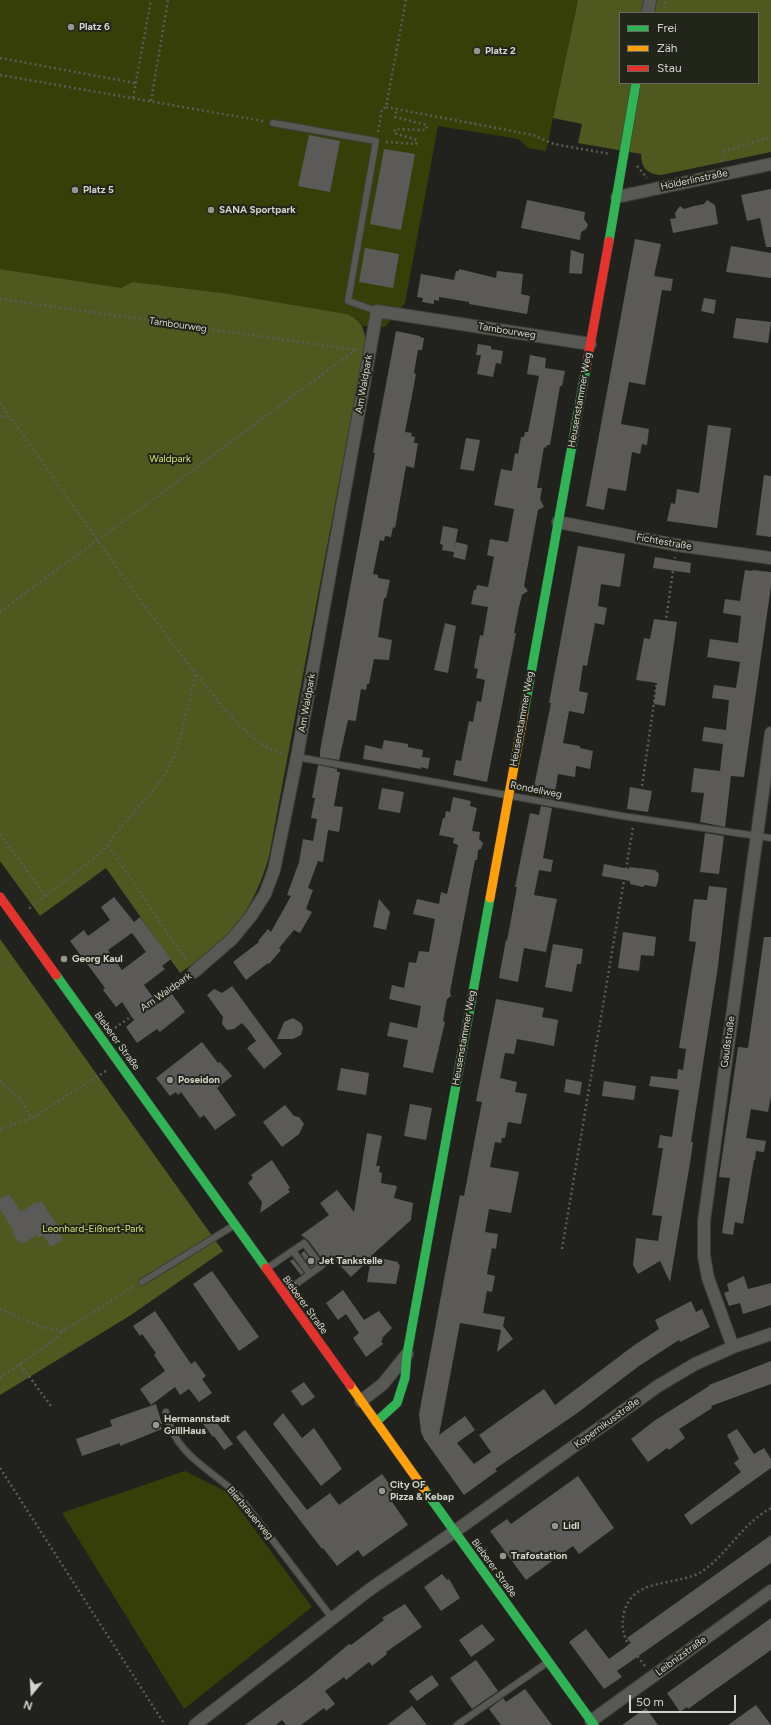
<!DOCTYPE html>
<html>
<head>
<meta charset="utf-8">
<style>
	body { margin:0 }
	#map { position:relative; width:771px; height:1725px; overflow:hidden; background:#21221d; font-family:Figtree,sans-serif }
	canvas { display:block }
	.legend { position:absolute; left:619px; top:12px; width:140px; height:72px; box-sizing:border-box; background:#22251a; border:1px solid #696b62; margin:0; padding:5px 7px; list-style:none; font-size:12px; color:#d3d4cd }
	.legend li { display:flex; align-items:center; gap:8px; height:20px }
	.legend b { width:20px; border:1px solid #696b62 }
	.north { position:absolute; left:12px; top:1673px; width:40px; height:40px; -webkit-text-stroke:3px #22251a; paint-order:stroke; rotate:198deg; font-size:11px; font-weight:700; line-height:16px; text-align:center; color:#d3d4cd }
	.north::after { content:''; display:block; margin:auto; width:14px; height:18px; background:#d3d4cd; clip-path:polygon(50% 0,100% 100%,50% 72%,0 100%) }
	.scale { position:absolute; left:629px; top:1695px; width:107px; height:18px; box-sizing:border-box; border:2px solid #d3d4cd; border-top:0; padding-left:5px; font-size:12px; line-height:14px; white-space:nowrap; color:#d3d4cd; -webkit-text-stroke:3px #22251a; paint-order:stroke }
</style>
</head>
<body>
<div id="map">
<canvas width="771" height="1725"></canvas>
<ul class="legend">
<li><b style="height:5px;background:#30b455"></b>Frei</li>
<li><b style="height:5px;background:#ff9f0a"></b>Zäh</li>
<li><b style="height:5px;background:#e5322d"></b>Stau</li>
</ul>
<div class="north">N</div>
<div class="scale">50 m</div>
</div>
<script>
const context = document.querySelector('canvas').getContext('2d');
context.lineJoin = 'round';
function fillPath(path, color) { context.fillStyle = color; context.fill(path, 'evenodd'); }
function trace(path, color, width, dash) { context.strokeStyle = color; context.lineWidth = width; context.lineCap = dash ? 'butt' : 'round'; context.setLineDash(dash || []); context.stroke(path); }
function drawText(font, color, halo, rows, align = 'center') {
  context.font = font + ' Figtree,sans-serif'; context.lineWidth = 4; context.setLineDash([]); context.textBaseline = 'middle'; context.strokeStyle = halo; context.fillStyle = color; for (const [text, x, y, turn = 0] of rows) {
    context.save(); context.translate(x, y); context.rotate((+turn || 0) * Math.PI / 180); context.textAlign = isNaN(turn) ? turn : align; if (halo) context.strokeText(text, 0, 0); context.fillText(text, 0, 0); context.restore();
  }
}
fillPath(new Path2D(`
	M0 0H578L546 151 528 148 519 139 438 126 405 303 385 327 363 326 357 319 347 314 223 293 133 282 121 289 0 269Z
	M185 1471 227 1492 312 1607 184 1709 62 1513Z`), '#373f09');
fillPath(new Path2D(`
	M578 0H771V152L661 175C647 174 641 168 641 154L578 143 582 124 553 118ZM620 13H758V83H620Z
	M0 269 121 288 133 282 223 293 347 314C361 321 362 324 366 339L269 856C259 892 244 922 215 947 205 957 192 964 180 973L106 868 40 916 0 861Z
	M0 939 223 1251 131 1315 0 1395Z`), '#4f581f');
fillPath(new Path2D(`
	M309 135 340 141 330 192 298 186Z
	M384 149 415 154 401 230 370 224Z
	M771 189V247H766L760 218 747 221 741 195Z
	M527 200 585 212 584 219 588 225 586 229 581 232 580 240 521 228Z
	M707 200 715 205 718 224 673 233 670 219 676 218 675 213 680 206 684 209 694 206 704 204Z
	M635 239 661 244 654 276 673 279 671 291 662 290 645 385 629 382 621 424 649 429 647 445 642 444 640 454 632 452 626 491 608 488 604 510 586 506Z
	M731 246 771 253V278L726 272Z
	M365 248 399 254 393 288 359 282Z
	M571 250 584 254 582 274 569 273Z
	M459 269 496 278 497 271 523 274 521 294 530 296 527 314 469 304V302L439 297V301L434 300V304L422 302 423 298 417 297 421 274 454 280 456 271H459Z
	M704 298 716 300 714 314 701 311Z
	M736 318 771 322 768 343 733 338Z
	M396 331 420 336V337L424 338 422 350H418L414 373 416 374 405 432 412 433 411 436 415 437 414 443H418L414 468 406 466 395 528 393 527 391 537 385 536 384 541 380 540 373 574 378 575V578L390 580 386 598H384L378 637 392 640 389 660 374 659 369 684H367L366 690 361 689 356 720 355 721 348 720 339 760 320 757V751L375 453H373Z
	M478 344 491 346V349L503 351 501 364 496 363 493 377 477 374 481 355H476Z
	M530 355 546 358 545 368 565 371 562 386H560L550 445H547L546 448 544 447 537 488H542L540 499 544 507 538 510 524 586 528 591 522 595 519 607 514 633H516L487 782 453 775 456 760 461 761 469 721 473 722 477 701 481 702 485 680 476 678 478 669 474 668 480 635 483 636 488 607 471 604 474 590H476L477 585 488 587 494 557 487 555 490 539 508 542 514 509 494 505 501 469 512 471 515 453 518 454 521 437H524L525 432H528L539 376 527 374Z
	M708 425 731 428 717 528 667 521 671 503 675 504 677 489 699 493Z
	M466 438 480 440 474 471 460 469Z
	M764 475 771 476V537L756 535Z
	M443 526 458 529 454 552 442 550 443 545 440 544Z
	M456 542 468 545 465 560 453 557Z
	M578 546 625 554 620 587 601 584 598 606 607 608 604 625 595 623 587 666 583 665 579 691 588 693 584 714 569 711 563 743 580 746V748L593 751 590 769 576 766 575 777 558 774 554 799 542 797 543 788 534 787 551 703H549Z
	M655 557 691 563 690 573 653 568Z
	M745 570 752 571 753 570 771 572V586L744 777 731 776 725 827 700 822 704 793 691 792 694 768 720 771 723 744 702 741 704 727 726 730 729 700 712 698 714 685 736 688 740 662 707 657 710 639 738 643 741 616 723 613 725 599 740 601Z
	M654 619 677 622 665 706 654 704 657 683 636 680 644 638 650 639Z
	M445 623 456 626 448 673 434 670Z
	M384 740 408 744V747L423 750 422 757 430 758 428 769 421 767V769L363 759 365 745 382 749Z
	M318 765 337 769V772H340L334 806 343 807 339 832 328 830 323 862 318 861 308 888 313 890 306 909 312 912 300 933 294 930 279 948 281 950 269 964 268 963 246 980 233 962 259 942 258 941 268 929 271 932 291 896 287 895 299 862 303 839 313 841 317 819 311 818 315 798H312Z
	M630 787 652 791 648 812 627 809Z
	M382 788 404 792 400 813 378 809Z
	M453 797 471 801 470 806 477 808 472 831 480 832 479 839 483 843 481 849 478 850 477 860H475L450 992 451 996 447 999 443 1021 445 1022 433 1073 403 1067 408 1040 387 1036 390 1022 417 1028 421 1006 389 999 392 985 404 988 409 962 416 963 419 951 429 952 435 919 413 914 417 899 439 904 441 892 447 894 458 845 453 843 454 838 439 835 443 818H445L446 811 450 812Z
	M541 806 552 808 543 858 553 860 551 872 539 870 534 895 557 899 546 952 524 948 518 982 499 978 500 972 506 940 507 941 517 887H515L530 813 539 815Z
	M705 833 724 836 719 874 700 872Z
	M604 864 629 869V867L655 870 659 874 658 882 656 887 645 885 643 887 630 884V881L602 876Z
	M709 886 727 888 718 966 691 1142H693L691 1157 670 1282 660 1261 638 1274 633 1265 636 1238 658 1241 662 1216 652 1215 663 1148H658L660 1135 672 1137 679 1090 649 1086 651 1076 677 1079 678 1069 683 1070 686 1049 679 1048 696 942 689 941 692 912 694 899 707 900Z
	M114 897 134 922 140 917 171 959 162 966 165 969 144 985 158 1004 172 994 185 1012 160 1032 157 1029 137 1043 126 1027 134 1020 122 1002 116 1007 103 990 105 988 70 941 84 930 88 936 110 920 101 907ZM132 933 146 952 122 970 108 950Z
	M379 899 390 912 386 930 373 927Z
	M623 932 656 937 654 956 641 955 639 971 618 968Z
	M764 937H771V1096L768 1112 751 1109 746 1138 766 1141 764 1152 756 1151 755 1160H754L743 1224 735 1222 733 1235 722 1233 730 1178 719 1177 738 1047 748 1048Z
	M553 944 583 949 581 964H577L572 992 545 987Z
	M232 986 282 1054 264 1069 247 1048 256 1041 249 1031 242 1023 234 1029 227 1030 222 1024 223 1017 207 995 214 989 222 993Z
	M496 999 544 1008 542 1017 558 1020 554 1046 517 1039 514 1054 505 1053 500 1078 517 1082 515 1092 527 1094 521 1124 508 1122 505 1138H502L501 1143 495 1142 490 1167 519 1172 511 1213 489 1209 485 1232 498 1234 496 1249 492 1248 487 1274 495 1276 492 1292 487 1291 483 1313 505 1317 503 1326 513 1339 497 1352 501 1330 460 1323 439 1435 465 1416 475 1430 457 1443 474 1464 491 1452 479 1435 544 1389 555 1405 633 1346 659 1329 655 1320 691 1301 696 1312 702 1309 710 1327 680 1342 679 1340 639 1366 576 1414 495 1469 497 1471 464 1495 424 1439 421 1432 419 1414 451 1242 460 1195 464 1196 476 1133 482 1102 476 1101Z
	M293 1018 301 1023 303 1028 301 1035 293 1039H277L284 1022Z
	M202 1042 218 1063 220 1062 232 1076 217 1088 236 1115 215 1130 204 1115 200 1118 181 1092 178 1095 176 1092 170 1096 156 1078Z
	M341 1068 369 1073 366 1095 337 1090Z
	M566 1079 582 1082 580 1095 564 1092Z
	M604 1081 636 1086 634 1100 602 1096Z
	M410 1104 432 1108 426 1140 404 1136Z
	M285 1105 294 1116 299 1117 304 1124 299 1134 282 1147 263 1122Z
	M367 1133 382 1136 376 1166H380L379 1172 382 1173 381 1183 397 1186 394 1198 413 1203 411 1220 371 1256 398 1262V1264L400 1265 396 1284 367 1282 371 1258 351 1277 335 1260 325 1267V1263L308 1240 301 1235 329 1215 320 1203 337 1190 354 1212Z
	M272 1160 290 1188 288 1189 290 1192 260 1213 262 1202 248 1183 253 1178 251 1175Z
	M9 1194 21 1212 36 1202 37 1204 41 1201 57 1225 55 1227 63 1240 51 1247 43 1235 38 1238 36 1235 23 1244 22 1242 19 1243 12 1232 14 1231 0 1209V1199Z
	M304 1251 315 1265 311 1268 301 1254Z
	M293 1259 304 1273 301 1275 290 1261Z
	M212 1271 259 1337 239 1351 193 1284Z
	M744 1276 748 1289 771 1283V1305L743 1314 740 1303 729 1306 724 1293 729 1291 727 1284Z
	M343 1290 364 1320 379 1311 392 1328 382 1338 383 1339 381 1341 383 1344 366 1357 353 1338 359 1333 346 1314 338 1320 326 1303Z
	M155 1311 191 1364 195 1361 206 1376 202 1379 212 1393 199 1402 189 1389 180 1395 175 1387 151 1405 140 1389 165 1371 154 1355 156 1353 142 1334 140 1336 133 1326Z
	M771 1361V1384L711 1406 712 1408 679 1429 685 1438 669 1450 667 1448 648 1462 631 1439 654 1421 709 1386V1385Z
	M304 1382 315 1397 302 1406 291 1391Z
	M156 1404 162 1424H160L162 1429 120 1446V1443L82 1456 76 1439 112 1426 110 1420Z
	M283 1413 302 1438 314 1428 342 1469 321 1486 273 1424Z
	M211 1415 233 1444 224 1450 214 1436 213 1437 203 1424 205 1423 204 1421Z
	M737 1429 754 1454 764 1448 771 1459V1468L691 1525 684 1515 741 1472 734 1463 739 1459 727 1435Z
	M245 1430 307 1510 330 1493 339 1505 382 1474 393 1489 388 1496 408 1525 363 1557 358 1550 337 1566 323 1548 322 1549 236 1437Z
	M578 1476 614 1528 579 1554 573 1546 526 1580 490 1531 507 1519 511 1524Z
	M771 1535V1563L617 1671 622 1677 604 1689 569 1642 586 1629 609 1659 631 1643 627 1638Z
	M442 1574 447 1580 449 1579 460 1598 441 1611 424 1587Z
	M405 1604 422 1627 386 1652 387 1654 372 1666 369 1662 346 1680 344 1677 325 1691 335 1704 326 1711 324 1708 301 1725H286L282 1720 276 1725H245L307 1679 349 1644 351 1645 384 1620 382 1618Z
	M771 1618V1650L688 1709 687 1707 680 1712 667 1693Z
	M482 1624 495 1640 471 1657 459 1640Z
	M476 1660 498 1691 472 1709 450 1678Z
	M432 1675 439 1685 417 1701 409 1691Z
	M525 1689 552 1725H501L489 1709 503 1698 506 1702Z
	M756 1705 771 1725H728Z
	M412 1706 427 1725H387Z
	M646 1708 658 1725H622Z`), '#5c5a58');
const lane = new Path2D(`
	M273 123 376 141 348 301 377 311
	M297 757 622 816 771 838
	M293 1251 310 1274
	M269 1267 304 1243 321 1266 285 1292
	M142 1282 233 1226
	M166 1412C174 1455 210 1468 239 1496L332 1618
	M457 1725 548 1662`);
const street = new Path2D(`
	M648 13 650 0
	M617 197 771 164
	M558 522 676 545 771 558
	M194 972 232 939 251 916 265 894 274 870 297 757 377 311 590 344
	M733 1347 708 1278 704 1256V1221L771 733
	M361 1401 383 1384 407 1354
	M591 1721 771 1591
	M195 1725 369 1590 454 1532 658 1386 695 1364 733 1347 771 1334`);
const fast = new Path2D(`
	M609 241 636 83
	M524 712 586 368
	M56 975 266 1268
	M376 1422 397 1403 405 1378 407 1354 490 898
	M424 1489 594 1725`);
const slow = new Path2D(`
	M490 898 524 712
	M350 1385 424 1489`);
const jam = new Path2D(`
	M586 368 609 241
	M0 897 56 975
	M266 1268 350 1385`);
trace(lane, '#3e3f3a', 8);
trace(street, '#3e3f3a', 14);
trace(fast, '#3e3f3a', 10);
trace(slow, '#3e3f3a', 10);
trace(jam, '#3e3f3a', 10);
trace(new Path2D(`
	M664 13 666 0
	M0 58 135 83
	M0 75 263 121
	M133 98 151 0
	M151 101 168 0
	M386 107 533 135 554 144 610 154
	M378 132 382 109 386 107 406 0
	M386 142 416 144 417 140 394 133 395 129 426 130 427 125 395 117 397 109
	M721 162 725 151 771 137
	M637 166 647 178
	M0 299 356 350
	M0 403C66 493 127 586 196 674L181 734 174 756 166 772 155 788 121 827 101 853 27 910
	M0 416 10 417
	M0 612 357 349
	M197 675C219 701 249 747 285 754
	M642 786 675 557
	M0 834 46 897
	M108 846 187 961
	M115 1028 184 979
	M0 1081 20 1099 32 1118 106 1071
	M0 1129 32 1118
	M562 1249 633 827
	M0 1309 41 1327 63 1331
	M20 1364 51 1406
	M0 1378 53 1341 63 1331 135 1286
	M0 1468 165 1725
	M645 1666C630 1646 617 1636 625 1609 636 1576 681 1587 704 1570 729 1552 743 1523 771 1508`), '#5b5b58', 2.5, [2, 3]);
trace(lane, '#585955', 6);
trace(street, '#585955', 12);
trace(fast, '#30b455', 9);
trace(slow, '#ff9f0a', 9);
trace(jam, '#e5322d', 9);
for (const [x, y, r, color] of [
	[71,27,4,"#95968f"],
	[477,51,4,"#95968f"],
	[75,190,4,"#95968f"],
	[211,210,4,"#95968f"],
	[64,959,4,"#95968f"],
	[170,1080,4,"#95968f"],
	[311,1261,4,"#95968f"],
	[156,1425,4,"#95968f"],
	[382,1491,4,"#95968f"],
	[555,1526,4,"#95968f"],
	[503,1556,4,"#95968f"]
]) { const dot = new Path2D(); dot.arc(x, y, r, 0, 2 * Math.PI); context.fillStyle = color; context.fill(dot); trace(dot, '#22251a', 1.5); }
drawText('bold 10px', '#d3d4cd', '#22251a', [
	["Platz 6",79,27],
	["Platz 2",485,51],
	["Platz 5",83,190],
	["SANA Sportpark",219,210],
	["Georg Kaul",72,959],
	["Poseidon",178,1080],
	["Jet Tankstelle",319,1261],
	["Hermannstadt",164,1419],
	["GrillHaus",164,1431],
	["City OF",390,1485],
	["Pizza & Kebap",390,1497],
	["Lidl",563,1526],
	["Trafostation",511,1556]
], 'left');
drawText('10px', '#d3d4cd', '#22251a', [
	["Hölderlinstraße",694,180,-12],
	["Tambourweg",178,325,8],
	["Tambourweg",507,331,9],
	["Am Waldpark",364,384,-80],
	["Heusenstammer Weg",580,400,-80],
	["Fichtestraße",664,542,10],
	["Am Waldpark",307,703,-80],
	["Heusenstammer Weg",522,719,-80],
	["Rondellweg",536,790,11],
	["Am Waldpark",166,992,-35],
	["Heusenstammer Weg",464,1038,-80],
	["Bieberer Straße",117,1041,54],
	["Gaußstraße",728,1042,-82],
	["Bieberer Straße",305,1305,54],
	["Kopernikusstraße",607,1423,-36],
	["Bierbrauerweg",250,1513,50],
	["Bieberer Straße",494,1568,54],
	["Leibnizstraße",681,1656,-36]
]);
drawText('10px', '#cee270', '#22251a', [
	["Waldpark",170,459],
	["Leonhard-Eißnert-Park",93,1229]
]);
</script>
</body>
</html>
